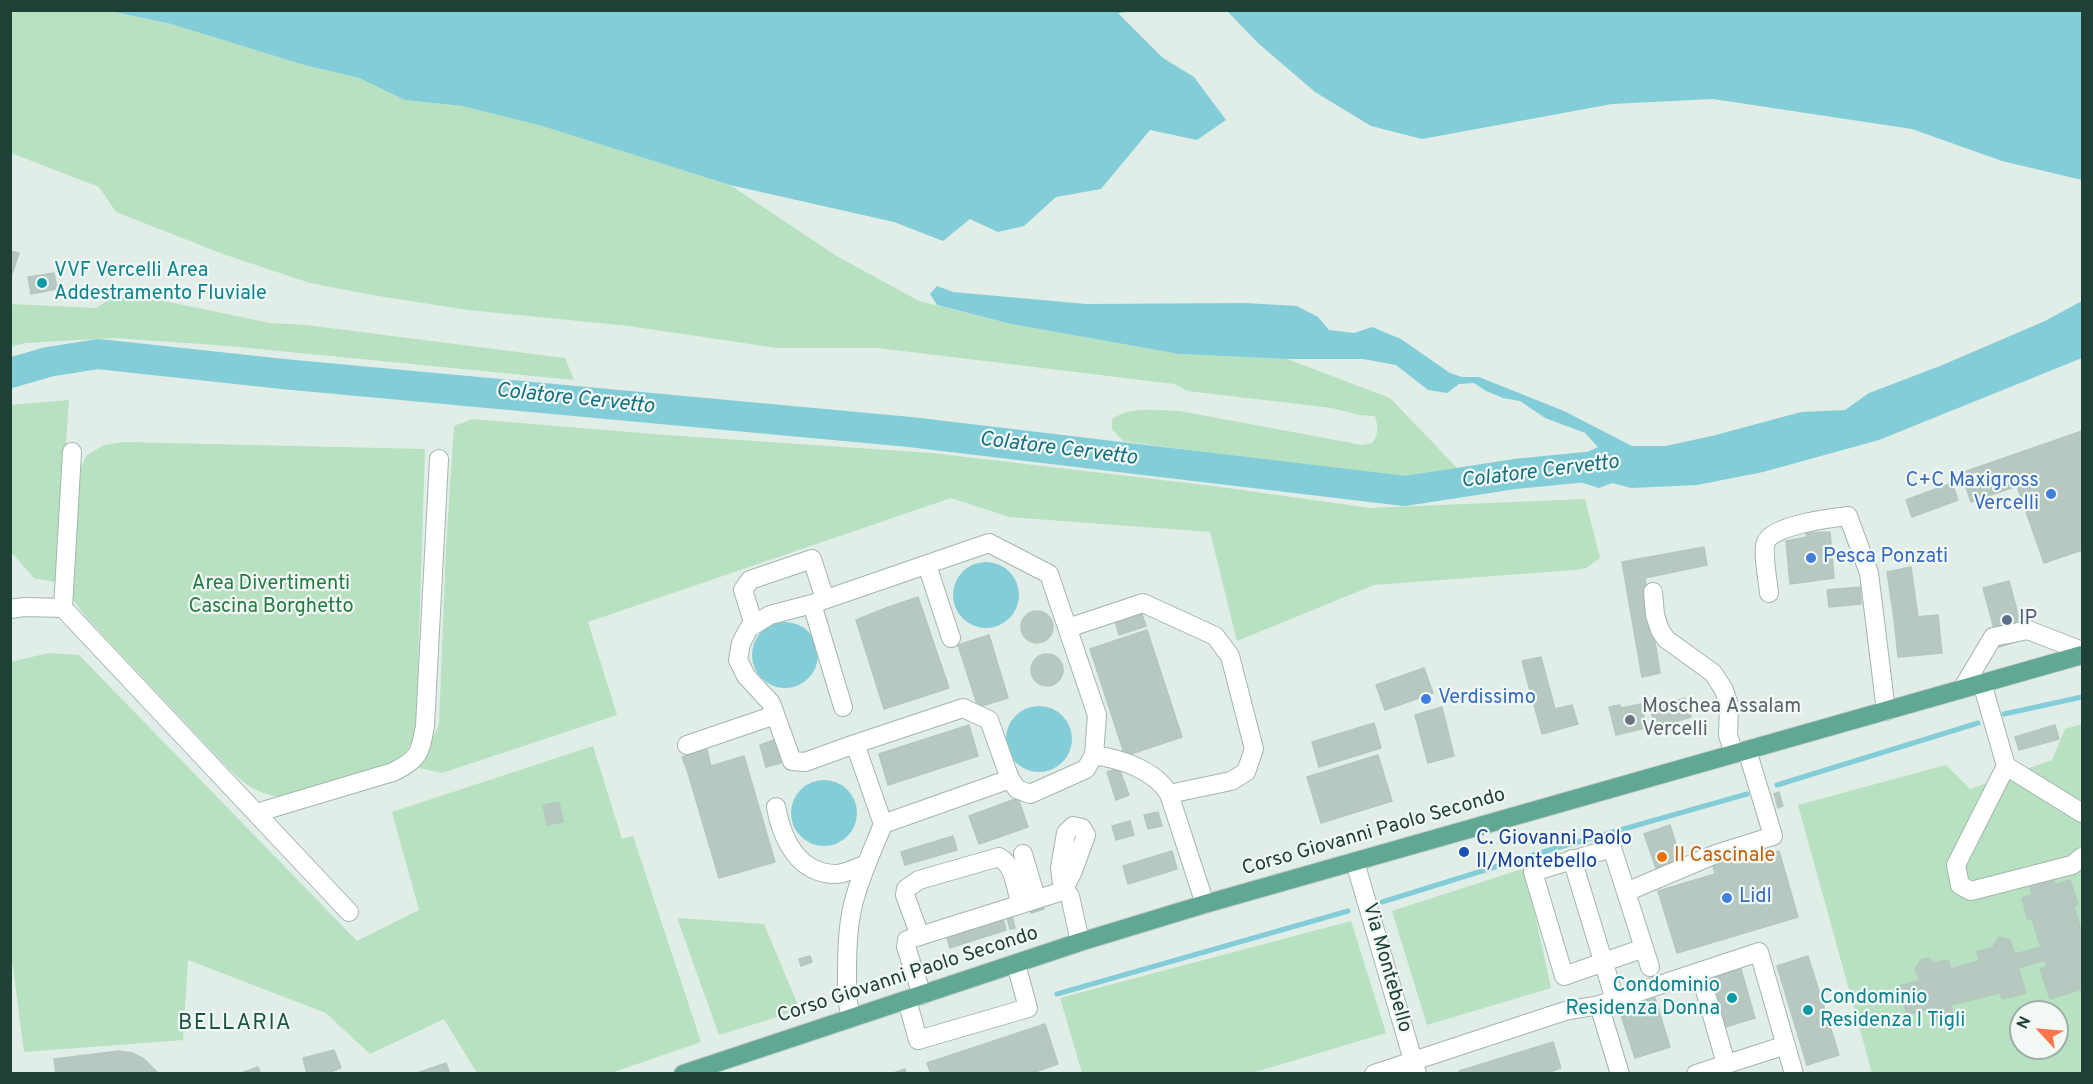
<!DOCTYPE html>
<html>
<head>
<meta charset="utf-8">
<style>
	body { margin:0 }
	#map { position:relative; width:2093px; height:1084px; overflow:hidden; background:#e1ede7; font-family:Overpass,sans-serif }
	canvas { display:block }
	.frame { position:absolute; inset:0; border:12px solid #1f4036; pointer-events:none }
	.north { position:absolute; left:2009px; top:1000px; width:60px; height:60px; box-sizing:border-box; background:#f2f9f5; border:2px solid #9eafa9; border-radius:50%; rotate:296deg; font-size:16px; font-weight:700; line-height:24px; text-align:center; color:#1f4036 }
	.north::after { content:''; display:block; margin:auto; width:21px; height:27px; background:#ff754d; clip-path:polygon(50% 0,100% 100%,50% 72%,0 100%) }
</style>
</head>
<body>
<div id="map">
<canvas width="2093" height="1084"></canvas>
<div class="frame"></div>
<div class="north">N</div>
</div>
<script>
const context = document.querySelector('canvas').getContext('2d');
context.lineJoin = 'round';
function fillPath(path, color) { context.fillStyle = color; context.fill(path, 'evenodd'); }
function trace(path, color, width, dash) { context.strokeStyle = color; context.lineWidth = width; context.lineCap = dash ? 'butt' : 'round'; context.setLineDash(dash || []); context.stroke(path); }
function drawText(font, color, halo, rows, align = 'center') {
  context.font = font + ' Overpass,sans-serif'; context.lineWidth = 4.5; context.setLineDash([]); context.textBaseline = 'middle'; context.strokeStyle = halo; context.fillStyle = color; for (const [text, x, y, turn = 0] of rows) {
    context.save(); context.translate(x, y); context.rotate((+turn || 0) * Math.PI / 180); context.textAlign = isNaN(turn) ? turn : align; if (halo) context.strokeText(text, 0, 0); context.fillText(text, 0, 0); context.restore();
  }
}
fillPath(new Path2D(`
	M11 11H110L171 24 304 65 359 78 405 100 462 106 542 126 730 185 835 255 919 301 1011 324 1179 354 1287 359 1390 398 1460 471 1395 478 1123 441 1112 429V419C1130 406 1159 410 1180 411L1362 445 1372 443C1379 435 1378 426 1375 416L1359 415 1332 408 1188 391 1174 384 878 348H777L629 326 468 310 372 295 310 283 223 254 116 212 99 187 11 153Z
	M135 295 270 323 306 325 565 358 574 380 229 346 114 338 25 343 11 347V304L96 308 112 298Z
	M69 400 56 582 34 578 15 556 11 553 10 405Z
	M472 419 666 435 932 453 1213 486 1370 508 1585 499 1600 558 1586 568 1574 570 1374 585 1237 641 1210 532 1009 517 951 498 588 622 617 715 442 773 419 768 439 724 446 547 454 426Z
	M124 442 425 449 416 727C411 748 406 755 386 766L283 797C256 794 248 786 229 769L86 617 72 598 77 474 87 455 104 445Z
	M49 653 79 655 357 941 419 910 392 812 593 746 622 839 633 836 701 1042 611 1073H477L444 1019 370 1054 326 1013 188 960 183 1040 24 1052 10 945V662Z
	M2082 724V1073H1872L1798 805 1946 765 1970 789 2052 760 2065 729ZM2021 1012H2057V1048H2021Z
	M1525 868 1551 988 1427 1025 1392 911Z
	M677 918 764 924 800 1010 719 1035Z
	M1351 921 1386 1033 1252 1073H1082L1060 998Z`), '#b8e1c2');
fillPath(new Path2D(`
	M110 11H1138L1118 13 1163 58 1194 77 1226 120 1197 140 1150 130 1101 189 1056 197 1024 226 998 232 970 219 943 241 894 222 730 185 542 126 462 106 405 100 359 78 304 65 171 24Z
	M1227 11H2082V180L2002 161 1912 129 1713 99 1612 104 1422 139 1371 126 1315 92 1258 43Z
	M937 286 953 292 1086 304 1245 303 1297 306 1318 317 1329 330 1354 333 1372 327 1401 339 1450 373 1462 377H1479L1564 411 1632 446H1665L1712 436 1801 412 1845 410 1869 393 1940 366 2045 321 2082 301V358L1879 440 1763 472 1697 485 1631 488 1612 483 1599 488 1545 471 1598 447 1585 433 1545 418 1520 401 1503 398 1486 391 1474 383 1459 384 1447 393 1428 390 1396 365 1363 359H1287L1179 354 1011 324 937 305 930 294Z
	M953 595a33 33 0 1 1 66 0a33 33 0 1 1-66 0Z
	M752 655a33 33 0 1 1 66 0a33 33 0 1 1-66 0Z
	M1006 739a33 33 0 1 1 66 0a33 33 0 1 1-66 0Z
	M791 813a33 33 0 1 1 66 0a33 33 0 1 1-66 0Z`), '#83cdd8');
trace(new Path2D(`
	M2004 714 2082 697
	M1777 785 1978 723
	M1382 902 1553 849 1747 794
	M1057 994 1348 911`), '#83cdd8', 5);
trace(new Path2D(`
	M10 373 48 362 98 354 283 374 910 432 1405 491 1515 474 1586 467`), '#83cdd8', 30);
const building = new Path2D(`
	M10 251 19 253 10 280Z
	M54 273 57 289 31 294 28 277Z
	M2082 431V550L2044 563 2017 486 1971 502 1961 473Z
	M1952 483 1958 500 1912 517 1906 500Z
	M1830 532 1834 578 1790 584 1786 541 1807 537 1806 533Z
	M1704 547 1707 565 1645 578 1660 673 1642 677 1622 562Z
	M1911 567 1918 617 1894 619 1887 572Z
	M2009 581 2013 596 1987 603 1983 588Z
	M1860 587 1861 604 1829 607 1827 590Z
	M2013 596 2025 639 1999 647 1987 603Z
	M918 597 949 688 915 699 886 608Z
	M886 608 915 699 884 709 856 620Z
	M1021 627a16 16 0 1 1 32 0a16 16 0 1 1-32 0Z
	M1141 612 1146 626 1119 635 1115 621Z
	M1938 615 1942 653 1898 657 1894 619Z
	M1147 630 1182 737 1125 756 1090 649Z
	M989 635 1008 698 978 707 958 645Z
	M1031 670a16 16 0 1 1 32 0a16 16 0 1 1-32 0Z
	M1541 657 1555 709 1572 705 1578 724 1542 734 1522 661Z
	M1424 668 1433 693 1385 710 1376 685Z
	M1685 698 1691 717 1656 728 1650 709Z
	M1641 704 1646 728 1616 735 1609 707 1620 705 1621 708Z
	M1442 707 1454 756 1428 763 1415 715Z
	M1374 723 1381 748 1319 767 1312 742Z
	M969 725 978 756 888 785 879 754Z
	M2055 725 2059 739 2019 750 2015 737Z
	M774 740 781 763 766 767 760 745Z
	M707 749 711 767 688 773 682 757Z
	M1378 755 1392 801 1321 823 1307 777Z
	M744 756 775 862 719 878 688 773Z
	M1119 768 1129 795 1116 800 1107 772Z
	M1779 792 1783 806 1778 808 1774 794Z
	M1018 798 1028 827 979 844 969 816Z
	M559 802 563 822 547 825 543 805Z
	M1158 812 1162 826 1148 829 1144 815Z
	M1130 821 1134 835 1116 840 1112 826Z
	M1670 825 1681 860 1656 868 1644 834Z
	M953 836 957 850 905 865 901 852Z
	M1765 847 1767 854 1779 851 1798 917 1677 953 1658 891 1715 874 1712 863Z
	M1172 851 1177 869 1128 884 1123 866Z
	M2052 875 2055 885 2070 880 2078 904 2074 906 2082 934V989L2050 999 2040 969 2047 967 2032 919 2028 920 2022 898 2032 895 2029 882Z
	M1042 902 1044 909 1031 913 1029 906Z
	M1011 911 1015 928 1010 929 1006 913Z
	M1003 919 1006 930 965 943 962 933Z
	M962 933 965 943 950 948 947 938Z
	M1999 937 2010 940 2026 993 2002 999 2000 993 1951 1005 1953 1015 1931 1021 1928 1009 1907 1015 1899 986 1920 981 1915 969 1921 960 1928 958 1935 963 1948 960 1951 969 1979 961 1977 952 1993 947Z
	M2041 947 2045 960 2018 968 2015 954Z
	M810 956 812 962 801 966 799 959Z
	M1808 956 1839 1055 1807 1065 1777 966Z
	M1741 969 1755 1018 1722 1028 1708 978Z
	M1655 998 1670 1047 1635 1058 1619 1009Z
	M1045 1024 1058 1064 1029 1074H931L927 1063Z
	M1553 1042 1561 1068 1544 1074H1459V1071Z
	M334 1050 341 1068 325 1074H307L303 1058Z
	M119 1051 132 1053 144 1059 159 1074H56L54 1059Z
	M446 1063 450 1074H414Z
	M258 1067 261 1074H238Z
	M905 1069 906 1074H890Z`);
fillPath(building, '#b6c8c0');
trace(building, '#b3c8be', 1.5);
const minor = new Path2D(`
	M72 452 63 608 349 912
	M927 565 951 638
	M1653 592 1655 615 1660 630 1666 639 1713 673 1724 690 1729 705 1728 735 1734 754
	M1769 593C1768 580 1762 553 1766 542 1773 525 1831 518 1848 516L1869 573 1886 711
	M812 604 770 615 749 628 741 643 738 660 746 676 771 703 792 761 805 762 855 744
	M10 609 24 607 63 608
	M754 625 743 590 750 580 812 559 825 599
	M1068 628 1143 603 1215 636 1230 656 1254 749 1246 772 1231 781 1169 794
	M1982 683 2006 766 1956 865 1960 885 1971 891 2072 865 2082 857
	M1962 689 1993 637 2028 630 2082 651
	M843 707 812 604 989 543 1049 574 1097 715 1094 755C1121 759 1155 770 1169 794L1205 904
	M687 745 775 715
	M2006 766 2082 813
	M1010 779 989 720 963 708 855 744 883 824 1010 779 1017 789 1030 794 1086 769 1094 755
	M776 807C782 839 798 874 836 874 846 874 858 867 867 864
	M256 813 393 772C419 759 420 754 425 726L439 459
	M1073 826 1082 828 1086 835 1073 871 1063 891 1060 868 1066 833Z
	M1023 854 1036 898
	M1572 859 1615 1000
	M1355 862 1417 1074
	M1626 892 1716 854 1773 836 1747 750
	M920 936 905 895 906 889 919 880 999 857C1014 865 1016 888 1020 903
	M1644 948 1564 976 1533 872 1612 848 1650 967
	M1704 987 1726 1064
	M922 995 906 947 907 940 1063 891 1070 896 1080 942
	M907 1000 918 1040 1028 1008 1016 964
	M1599 1005 1620 1074
	M852 1018C846 1003 847 989 847 973 847 946 848 919 856 894 863 870 874 847 883 824
	M1374 1074 1565 1011 1599 1005 1759 952 1794 1074
	M1696 1074 1786 1045`);
const major = new Path2D(`
	M683 1074 1080 942 1205 904 2082 655`);
trace(minor, '#a3b6ae', 20);
trace(major, '#c0cac7', 20);
trace(minor, '#fff', 18);
trace(major, '#61a894', 18);
for (const [x, y, r, color] of [
	[42,283,6,"#0f9aa8"],
	[2051,494,6,"#3f7fe0"],
	[1811,558,6,"#3f7fe0"],
	[2007,620,6,"#5c6f8a"],
	[1426,699,6,"#3f7fe0"],
	[1630,720,6,"#6b7280"],
	[1464,852,6,"#1a4fb4"],
	[1662,857,6,"#e8710a"],
	[1727,898,6,"#3f7fe0"],
	[1732,998,6,"#0f9aa8"],
	[1808,1010,6,"#0f9aa8"]
]) { const dot = new Path2D(); dot.arc(x, y, r, 0, 2 * Math.PI); context.fillStyle = color; context.fill(dot); trace(dot, '#f2f9f5', 2); }
drawText('20px', '#0d838f', '#f2f9f5', [
	["VVF Vercelli Area",54,272],
	["Addestramento Fluviale",54,295],
	["Condominio",1720,987,"right"],
	["Residenza Donna",1720,1010,"right"],
	["Condominio",1820,999],
	["Residenza I Tigli",1820,1022]
], 'left');
drawText('20px', '#366cbe', '#f2f9f5', [
	["C+C Maxigross",2039,482,"right"],
	["Vercelli",2039,505,"right"],
	["Pesca Ponzati",1823,558],
	["Verdissimo",1438,699],
	["Lidl",1739,898]
], 'left');
drawText('20px', '#257b44', '#f2f9f5', [
	["Area Divertimenti",271,585],
	["Cascina Borghetto",271,608]
]);
drawText('20px', '#4e5e75', '#f2f9f5', [
	["IP",2019,620]
], 'left');
drawText('20px', '#5b616d', '#f2f9f5', [
	["Moschea Assalam",1642,708],
	["Vercelli",1642,731]
], 'left');
drawText('20px', '#1f4036', '#f2f9f5', [
	["Corso Giovanni Paolo Secondo",1374,833,-16],
	["Via Montebello",1386,968,74],
	["Corso Giovanni Paolo Secondo",908,976,-18]
]);
drawText('20px', '#164399', '#f2f9f5', [
	["C. Giovanni Paolo",1476,840],
	["II/Montebello",1476,863]
], 'left');
drawText('20px', '#c56008', '#f2f9f5', [
	["Il Cascinale",1674,857]
], 'left');
drawText('italic 21px', '#137282', '#f2f9f5', [
	["Colatore Cervetto",575,400,6],
	["Colatore Cervetto",1058,450,7],
	["Colatore Cervetto",1540,473,-7]
]);
context.letterSpacing = '1.5px';
drawText('22px', '#195444', '#f2f9f5', [
	["BELLARIA",235,1025]
]);
context.letterSpacing = '0px';
</script>
</body>
</html>
